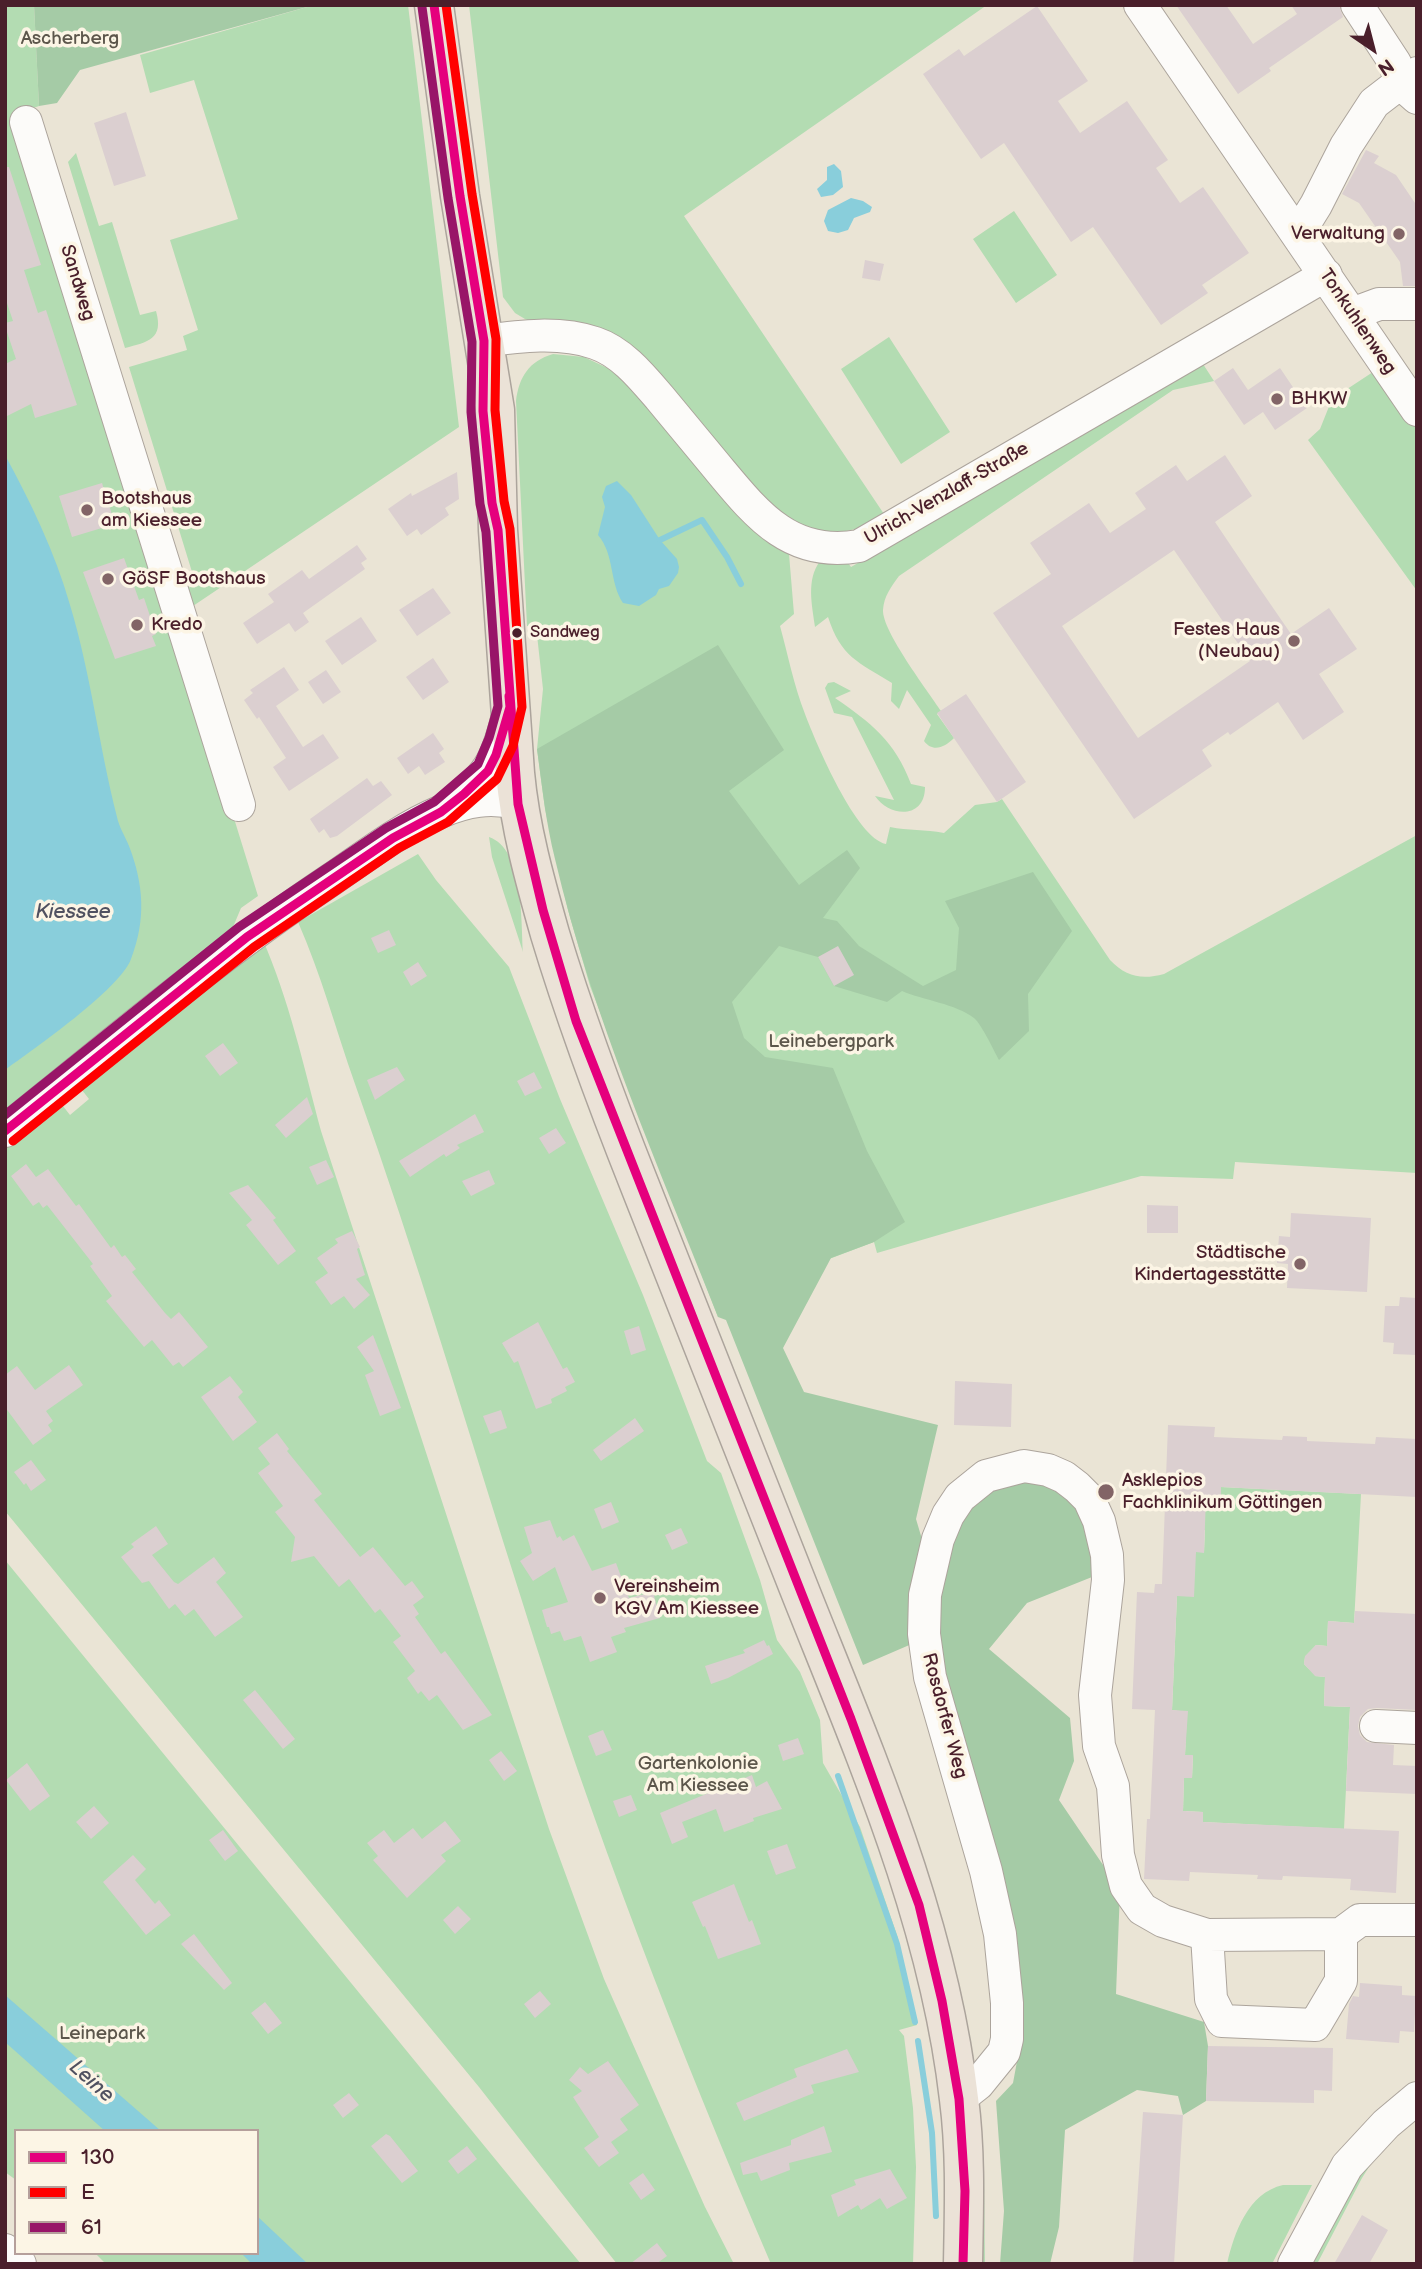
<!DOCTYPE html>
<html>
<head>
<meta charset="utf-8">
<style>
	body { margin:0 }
	#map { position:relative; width:1422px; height:2269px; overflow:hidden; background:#eae4d5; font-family:"Balsamiq Sans",sans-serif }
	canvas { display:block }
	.frame { position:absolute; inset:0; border:7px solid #4a1f2b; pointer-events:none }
	.legend { position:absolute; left:14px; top:2129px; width:245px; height:126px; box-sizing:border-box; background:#fcf5e5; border:2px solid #b59f9b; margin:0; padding:9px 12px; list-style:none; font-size:21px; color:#4a1f2b }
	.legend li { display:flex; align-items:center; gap:14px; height:35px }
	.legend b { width:35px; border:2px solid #b59f9b }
	.north { position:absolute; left:1338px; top:14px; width:70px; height:70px; -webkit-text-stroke:5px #fcf5e5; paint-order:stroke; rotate:145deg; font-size:19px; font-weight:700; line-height:28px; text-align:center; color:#4a1f2b }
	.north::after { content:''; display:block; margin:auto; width:24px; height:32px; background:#4a1f2b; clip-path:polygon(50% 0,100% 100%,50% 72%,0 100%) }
</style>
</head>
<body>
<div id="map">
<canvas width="1422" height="2269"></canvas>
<div class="frame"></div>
<ul class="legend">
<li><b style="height:9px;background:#e5007d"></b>130</li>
<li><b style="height:9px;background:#f00"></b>E</li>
<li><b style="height:9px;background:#981568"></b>61</li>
</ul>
<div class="north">N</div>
</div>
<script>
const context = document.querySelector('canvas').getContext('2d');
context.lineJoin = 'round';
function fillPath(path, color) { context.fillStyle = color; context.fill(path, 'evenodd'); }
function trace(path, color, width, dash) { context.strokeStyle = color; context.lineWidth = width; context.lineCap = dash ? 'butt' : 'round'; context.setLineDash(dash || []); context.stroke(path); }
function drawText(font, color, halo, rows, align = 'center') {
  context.font = font + ' "Balsamiq Sans",sans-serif'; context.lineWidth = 7; context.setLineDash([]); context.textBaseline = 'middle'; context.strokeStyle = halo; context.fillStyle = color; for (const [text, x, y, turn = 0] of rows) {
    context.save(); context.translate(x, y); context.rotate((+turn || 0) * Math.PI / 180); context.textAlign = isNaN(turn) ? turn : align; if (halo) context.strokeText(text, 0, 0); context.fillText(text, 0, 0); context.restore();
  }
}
fillPath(new Path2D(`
	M5 5H34L39 106 19 113 68 281 258 896 241 908 228 939 5 1118Z
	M314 5H408L459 427 193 606 181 590 196 585 129 367 187 350 183 336 198 330 170 240 238 219 194 80 150 93 140 55Z
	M469 5H987L684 216 886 517C851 534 825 538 788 524L646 365 525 319 515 313 503 297Z
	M76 153 99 226 112 222 140 315 156 311C164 339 148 342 125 348L68 162Z
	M1014 211 1057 275 1016 303 973 239Z
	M889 337 950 432 901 464 841 369Z
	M553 354 584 357 616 372 789 554 794 614 780 626C788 655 794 686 805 714 816 743 856 838 886 844L890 827C908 831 925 829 944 833L975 805 997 802 1002 799 1110 960C1126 977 1142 980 1164 974L1417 835V1173L1235 1162 1233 1179 1141 1176 877 1253 874 1242 734 1295 718 1317 590 986 568 910 545 809 537 749 543 689 536 626H527L516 401C519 377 529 361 553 354Z
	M1203 364 1214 381 1173 390 899 576C891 587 884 596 883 610 882 631 928 691 941 711L937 714 954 738C945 747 933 753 924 741L931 725 907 690 899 709 891 701 892 683C858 662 841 657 828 617L815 627C812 605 806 580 820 561L843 556 851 567Z
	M1376 370 1417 429V591L1308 440 1320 429 1332 399Z
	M834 682 851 691 835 698C871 723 895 741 911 784L925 787C925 819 890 818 875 796L894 800 852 717 834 713 825 688 828 683Z
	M489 837C524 849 521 920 523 952L492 857Z
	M418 854 436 880 509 967 560 1099 643 1295 707 1461 721 1473 760 1580 777 1640 800 1672 820 1720 823 1763 860 1827 898 1938 917 2025 899 2030 904 2036 913 2108 916 2167 913 2264H771C678 2047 592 1826 522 1601 467 1428 416 1255 355 1084 336 1030 321 974 298 922Z
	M262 938C289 999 304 1067 321 1131L549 1829 604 1979 705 2207 734 2264H617L479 2087 5 1511V1145L59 1101 70 1115 89 1099 78 1085Z
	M1221 1487 1361 1494 1354 1623 1328 1621 1327 1646 1316 1645 1305 1657 1304 1664 1309 1669 1315 1670V1676L1325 1677 1324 1706 1350 1707 1344 1829 1203 1822V1812L1183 1811 1184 1778H1192L1193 1756 1185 1755 1187 1712 1172 1710 1177 1596 1196 1552H1204L1205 1530 1197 1529 1199 1497 1221 1498Z
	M5 1560 581 2264H106L95 2253H257V2131H16V2180L5 2172Z
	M979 2120 984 2177 985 2264H980Z
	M1374 2159 1362 2178 1317 2264H1305L1344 2191Z
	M1283 2185H1312L1272 2264H1227C1234 2233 1248 2193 1283 2185Z`), '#b3dcb2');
fillPath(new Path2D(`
	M34 5H314L80 70 57 103 39 106Z
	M718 645 784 750 729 791 799 885 847 850 860 868 823 918 837 921 859 946 923 986 956 970 959 928 945 901 1033 872 1072 931 1028 994 1029 1031 999 1060C993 1049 982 1025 974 1018 956 1004 923 1000 902 991L887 1002 834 986 818 957 779 946 732 1002 744 1038 765 1057 833 1068 867 1151 905 1222 874 1242 831 1258 783 1348 804 1392 938 1425 916 1519 924 1546 914 1643 863 1665 726 1320 718 1317C659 1167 592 1017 555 859 546 823 542 786 537 749Z
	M1025 1475 1079 1502 1097 1575 1027 1603 989 1649 1070 1718 1074 1761 1059 1800 1120 1890 1116 1994 1204 2022 1208 2046 1206 2101 1183 2115 1178 2096 1137 2090 1065 2130 1059 2227 1050 2264H1000L1004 2211 996 2101 1013 2083 1018 2056 940 1671 939 1578 955 1521 1003 1479Z`), '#a5cba6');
fillPath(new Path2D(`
	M834 164 841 171 843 187 833 195 821 197 817 189 827 180V167Z
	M851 198 863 201 872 207 870 212 854 218 848 230 838 233 828 231 824 221 828 210Z
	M5 455C31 503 55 552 70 605 91 674 99 747 117 817 119 827 125 836 129 846 144 885 146 920 131 959 120 989 34 1049 5 1070Z
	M617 481 631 495 660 540 677 559 679 567 678 573 669 586 659 589 656 595 639 606 623 603C609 582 615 555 598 535L605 507 602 497 606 486Z
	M5 1995 161 2131H105L5 2042Z
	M257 2216 308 2264H252L241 2253H257Z`), '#89cedb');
trace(new Path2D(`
	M660 540 702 520 727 557 741 584
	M838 1776 897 1944 915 2022
	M918 2041 932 2133 936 2216`), '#89cedb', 6);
fillPath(new Path2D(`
	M1176 5H1226L1253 44 1297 14 1291 5H1339L1343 17 1269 68 1271 71 1238 94Z
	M1037 6 1088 81 1058 101 1080 133 1127 101 1168 160 1156 168 1180 203 1203 187 1249 253 1202 285 1208 293 1161 325 1093 227 1071 242 1004 143 981 159 923 74 959 49 964 56Z
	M126 112 146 176 114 186 94 123Z
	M1366 150 1379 156 1374 163 1396 175 1417 206V286H1403L1400 262 1359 203 1342 194Z
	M5 167H9L41 265 24 270 38 313 46 310 77 405 35 418 31 404 5 417V364L16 359 5 326V323L13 321 5 297Z
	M865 260 884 264 880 281 862 278Z
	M1233 368 1248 390 1280 368 1307 408 1275 430 1263 412 1244 425 1214 381Z
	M1225 455 1252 496 1215 522 1258 586 1291 634 1329 608 1357 649 1319 674 1344 712 1303 740 1278 702 1230 735 1228 732 1202 750 1212 766 1134 819 993 613 1051 574 1030 543 1089 503 1110 533 1146 509 1135 493 1176 465 1187 481ZM1174 550 1250 661 1138 738 1062 626Z
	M457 472 459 499 445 508 449 515 421 535 417 529 407 536 388 509 411 493 412 496Z
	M102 483 115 524 72 537 59 496Z
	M357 545 367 559 361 563 365 569 303 613 309 622 295 632 289 623 257 644 243 623 274 602 268 594 302 570 309 579Z
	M124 558 139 600 144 598 156 634 152 636 156 646 115 659 83 572Z
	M433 588 451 613 417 636 399 610Z
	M361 617 377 641 342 665 325 641Z
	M433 658 449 682 423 700 406 677Z
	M284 667 299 690 276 706 303 747 323 734 339 758 289 791 273 767 286 758 259 717 257 719 244 700 253 693 250 690Z
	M326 670 341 692 323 704 308 682Z
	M966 694 1026 782 997 802 937 713Z
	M433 733 444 749 439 753 445 762 425 775 419 766 408 774 397 758Z
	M367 778 373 786 381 781 392 795 337 836 330 838 324 829 319 833 310 819Z
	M389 930 396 945 378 953 371 938Z
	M838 946 854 975 834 986 818 957Z
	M418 962 427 976 411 986 403 972Z
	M223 1043 238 1063 220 1076 205 1056Z
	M397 1067 405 1080 375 1100 367 1080Z
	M534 1072 542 1088 525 1096 517 1081Z
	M307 1097 313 1114 286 1138 275 1125Z
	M475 1114 484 1132 457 1145 460 1148 446 1157 444 1154 410 1177 399 1161Z
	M556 1128 566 1143 549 1154 539 1138Z
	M326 1160 334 1177 317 1185 309 1167Z
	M26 1164 36 1177 48 1169 76 1206 79 1204 111 1248 114 1245 122 1257 125 1255 136 1269 132 1272 165 1313 171 1319 179 1312 208 1347 183 1367 179 1362 173 1366 152 1340 144 1347 106 1301 112 1296 90 1266 93 1264 47 1205 43 1208 39 1202 33 1206 11 1176Z
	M489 1170 495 1184 471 1196 462 1181Z
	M248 1185 276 1218 273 1220 296 1251 278 1265 246 1225 252 1220 229 1193Z
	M1147 1205 1178 1206V1233H1147Z
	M1291 1213 1371 1218 1367 1292 1287 1288 1288 1264 1277 1263 1279 1236 1290 1237Z
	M352 1231 360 1247 357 1249 365 1275 356 1279 370 1295 354 1309 344 1296 331 1305 315 1282 328 1273 317 1258 338 1243 335 1239Z
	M1400 1297 1417 1298V1355L1393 1354 1394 1343 1383 1342 1385 1306H1399Z
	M538 1322 563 1369 567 1367 575 1382 565 1387 567 1391 551 1399 552 1403 536 1409 518 1361 514 1363 502 1343Z
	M639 1326 646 1350 631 1355 624 1331Z
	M373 1335 401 1408 380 1416 365 1375 374 1371 357 1347Z
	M69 1365 83 1385 46 1411 53 1421 48 1425 52 1431 33 1445 5 1407V1375L17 1366 35 1390Z
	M230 1376 243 1392 238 1397 257 1422 233 1441 201 1397Z
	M955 1381 1012 1384 1011 1427 954 1425Z
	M501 1410 507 1428 490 1434 483 1416Z
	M635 1418 644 1431 601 1461 593 1450Z
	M1168 1425 1215 1427 1214 1437 1282 1440 1283 1436 1307 1437V1441L1375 1444 1376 1437 1417 1439V1497L1221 1487V1498L1206 1497 1204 1553 1196 1552 1194 1597 1177 1596 1172 1710 1188 1711 1185 1755H1193L1192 1778H1184L1183 1811 1203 1812V1822L1399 1831 1396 1893 1350 1890 1351 1879 1283 1876 1282 1880 1257 1879 1258 1875 1190 1872 1189 1881 1144 1879 1147 1819H1150L1155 1710 1132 1709 1137 1592 1154 1593 1155 1584H1162Z
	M277 1433 289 1449 287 1451 322 1494 314 1500 360 1557 373 1547 405 1586 412 1581 424 1597 413 1605 419 1614 415 1617 441 1654 445 1651 492 1715 463 1730 437 1695 429 1701 421 1691 418 1694 407 1678 415 1671 393 1642 401 1636 380 1609 375 1613 349 1579 339 1587 314 1556 291 1562 295 1537 275 1512 283 1506 258 1473 270 1464 258 1448Z
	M31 1460 46 1480 31 1491 26 1483 24 1485 14 1472Z
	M611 1502 619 1522 602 1529 594 1509Z
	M550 1520 557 1538 560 1536 563 1541 574 1535 592 1571 616 1563 629 1598 653 1592 660 1618 624 1628 626 1632 611 1637 617 1652 590 1662 581 1636 564 1641 560 1631 551 1634 549 1627H547L542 1610 568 1602 555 1567 533 1581 520 1561 532 1553 524 1527Z
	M156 1526 168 1544 152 1555 174 1582 178 1584 214 1557 226 1573 216 1582 243 1617 215 1637 194 1609 185 1616 175 1604 169 1609 149 1581 142 1583 121 1557 134 1547 131 1544Z
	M681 1528 688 1543 672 1550 665 1535Z
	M1355 1611 1417 1614V1710L1377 1708 1368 1709 1360 1717 1358 1726 1360 1735 1367 1742 1394 1745 1393 1765 1417 1766V1794L1346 1791 1350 1707 1324 1706 1325 1677 1315 1676 1304 1664 1305 1656 1316 1645 1327 1646 1328 1621 1354 1623Z
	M764 1640 767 1646 769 1645 773 1654 728 1678 711 1684 705 1666 745 1653 743 1650Z
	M255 1690 295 1739 283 1749 243 1700Z
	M603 1730 612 1750 596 1756 588 1736Z
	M798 1738 804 1754 783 1761 778 1745Z
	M501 1751 517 1771 504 1781 489 1760Z
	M27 1763 50 1796 30 1811 6 1780Z
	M752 1775 756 1787 767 1781 782 1809 753 1818 754 1821 724 1832 716 1809 682 1822 688 1837 672 1844 660 1813Z
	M631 1795 637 1810 619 1817 613 1801Z
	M94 1806 109 1823 91 1839 76 1822Z
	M445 1821 461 1841 441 1855 446 1861 407 1898 373 1860 378 1856 367 1843 384 1830 394 1843 413 1828 422 1839Z
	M223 1830 238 1851 225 1861 209 1840Z
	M787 1844 796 1868 776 1875 767 1851Z
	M133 1855 146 1869 135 1880 155 1904 159 1900 171 1915 146 1935 103 1882Z
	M734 1884 749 1922 752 1920 761 1944 718 1959 705 1926 703 1927 692 1902Z
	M458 1906 471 1919 455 1934 443 1920Z
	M194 1934 232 1983 224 1990 181 1944Z
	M1360 1983 1402 1986V1995L1416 1996 1414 2032 1400 2031 1399 2043 1346 2039 1349 2004 1353 1996 1359 1997Z
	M540 1991 551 2004 535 2018 524 2004Z
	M265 2002 282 2023 268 2034 251 2013Z
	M1208 2046 1333 2048 1332 2091 1314 2090V2103L1206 2101Z
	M847 2049 859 2072 811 2085 814 2093 744 2121 736 2103 797 2077 794 2069Z
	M608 2061 639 2105 620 2119 628 2130 611 2142 619 2153 599 2167 584 2148 599 2137 573 2097 582 2091 569 2080 580 2067 588 2074Z
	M349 2093 359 2105 343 2118 333 2105Z
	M1143 2112 1183 2115 1174 2264H1133Z
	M824 2126 832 2152 789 2163 790 2170 761 2181 757 2172 743 2175 740 2163 791 2145V2140Z
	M386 2134 390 2136 418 2171 402 2183 371 2146Z
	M467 2146 477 2159 458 2174 448 2161Z
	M890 2169 907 2198 887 2209 880 2198 861 2210 858 2205 838 2217 831 2195 856 2185 854 2180Z
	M643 2173 655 2190 641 2200 629 2183Z
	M1362 2215 1388 2230 1369 2264H1334Z
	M657 2243 667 2256 656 2264H630Z`), '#dbcfd0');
const minor = new Path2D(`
	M1140 5 1417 410
	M1357 5 1395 63 1400 83 1417 73
	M26 122 239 805
	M1298 234 1316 205 1346 146 1374 103 1400 83 1417 98
	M1352 314 1379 304H1417
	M484 341C520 336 560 331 595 343 622 352 642 377 660 398 679 421 699 445 718 468 757 515 791 558 859 546L1326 275
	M451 804C487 777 496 763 507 719
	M5 1131C112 1044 218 955 332 879 367 855 402 828 440 812 466 801 491 796 518 804
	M1376 1726 1417 1728
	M1207 1935 1211 1999 1222 2021 1315 2025 1341 1981V1934
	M959 2099 978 2084 1004 2052 1007 2039V2003L1000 1934 986 1871 930 1677 924 1634 925 1595 938 1539 948 1515 960 1497 986 1476 1024 1466 1048 1470 1064 1477 1077 1487 1089 1499 1099 1521 1107 1555 1108 1580 1095 1695 1099 1746 1113 1786 1118 1855 1126 1886 1142 1909 1163 1921 1207 1935 1341 1934 1360 1920H1417
	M5 2250 20 2264
	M1294 2264 1347 2166 1386 2124 1417 2098`);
const major = new Path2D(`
	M434 5 460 196 495 410 498 530 515 773C520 828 535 881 550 934 576 1020 607 1103 640 1186 694 1323 748 1460 802 1596 867 1759 939 1924 959 2099 966 2153 964 2209 963 2264`);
trace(minor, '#aca49c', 34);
trace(major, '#aca49c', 41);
trace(minor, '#fcfbf9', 32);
trace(major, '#ebe2d7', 38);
trace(new Path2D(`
	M434 5 460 196 484 341 483 411 492 503 498 530 518 804 543 910 576 1021 851 1719 919 1905 942 2001 959 2099 965 2191 963 2264
	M5 1131 247 937 393 838 441 812 464 794 488 771 496 755 510 707 509 696`), '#e5007d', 9);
trace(new Path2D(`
	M13 1141 254 947 399 848 448 822 497 779 513 746 522 707 510 529 504 501 495 410 496 339 472 194 446 5`), '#f00', 9);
trace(new Path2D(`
	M5 1115 239 927 386 828 434 802 478 764 489 738 498 706 486 532 480 504 471 412 472 342 448 198 422 7`), '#981568', 9);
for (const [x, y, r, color] of [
	[1399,234,7,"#826466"],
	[1277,399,7,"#826466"],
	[87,510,7,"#826466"],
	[108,579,7,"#826466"],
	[137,625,7,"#826466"],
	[517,633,6,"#4a1f2b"],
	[1294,641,7,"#826466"],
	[1300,1264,7,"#826466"],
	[1106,1492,9,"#826466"],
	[600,1598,7,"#826466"]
]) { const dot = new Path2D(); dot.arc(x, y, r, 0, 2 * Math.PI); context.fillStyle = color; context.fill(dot); trace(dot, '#fcf5e5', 2.5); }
drawText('17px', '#4a1f2b', '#fcf5e5', [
	["Sandweg",530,633]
], 'left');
drawText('19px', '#5c564b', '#fcf5e5', [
	["Ascherberg",70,39],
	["Leinebergpark",831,1042],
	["Gartenkolonie",698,1764],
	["Am Kiessee",698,1786],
	["Leinepark",102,2034]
]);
drawText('19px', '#4a1f2b', '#fcf5e5', [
	["Verwaltung",1385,234,"right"],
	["BHKW",1291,399],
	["Bootshaus",101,499],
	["am Kiessee",101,521],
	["GöSF Bootshaus",122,579],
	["Kredo",151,625],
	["Festes Haus",1280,630,"right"],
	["(Neubau)",1280,652,"right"],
	["Städtische",1286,1253,"right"],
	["Kindertagesstätte",1286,1275,"right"],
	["Asklepios",1122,1481],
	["Fachklinikum Göttingen",1122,1503],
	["Vereinsheim",614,1587],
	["KGV Am Kiessee",614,1609]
], 'left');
drawText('19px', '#4a1f2b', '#fcf5e5', [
	["Sandweg",77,283,73],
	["Tonkuhlenweg",1357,322,56],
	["Ulrich-Venzlaff-Straße",947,494,-30],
	["Rosdorfer Weg",944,1716,75]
]);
drawText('italic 21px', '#505160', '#fcf5e5', [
	["Kiessee",73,913],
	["Leine",91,2082,42]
]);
</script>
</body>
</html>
